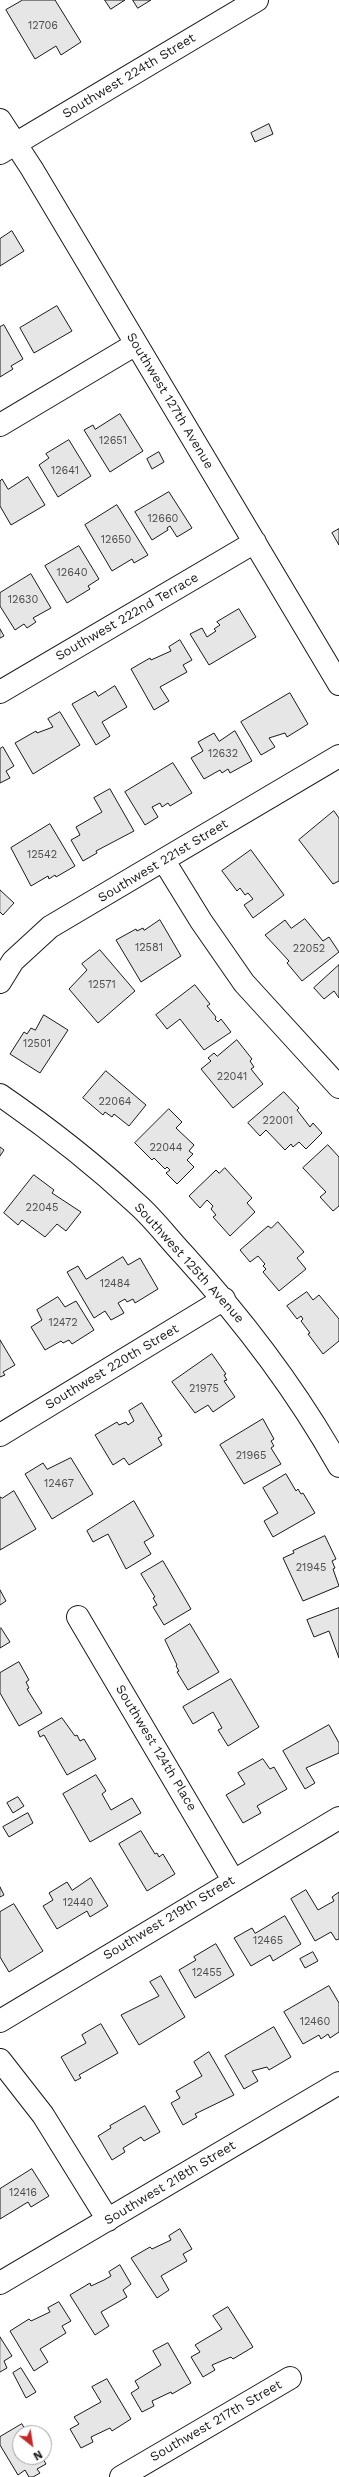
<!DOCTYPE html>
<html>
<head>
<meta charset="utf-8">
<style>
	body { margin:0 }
	#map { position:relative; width:339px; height:2477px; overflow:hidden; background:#fff; font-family:"Work Sans",sans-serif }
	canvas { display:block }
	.north { position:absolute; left:12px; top:2425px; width:40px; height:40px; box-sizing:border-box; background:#fff; border:1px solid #a3a3a3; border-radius:50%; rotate:150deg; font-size:11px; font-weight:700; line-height:16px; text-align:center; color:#1a1a1a }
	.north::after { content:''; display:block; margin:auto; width:14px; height:18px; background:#c62828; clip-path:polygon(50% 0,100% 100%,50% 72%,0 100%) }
</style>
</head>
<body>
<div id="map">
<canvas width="339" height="2477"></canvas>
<div class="north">N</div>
</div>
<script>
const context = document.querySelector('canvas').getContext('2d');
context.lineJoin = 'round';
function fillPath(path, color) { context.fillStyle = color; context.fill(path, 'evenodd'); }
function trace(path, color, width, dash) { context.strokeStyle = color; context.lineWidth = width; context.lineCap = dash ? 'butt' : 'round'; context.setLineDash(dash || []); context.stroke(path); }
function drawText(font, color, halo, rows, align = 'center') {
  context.font = font + ' "Work Sans",sans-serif'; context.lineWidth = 3; context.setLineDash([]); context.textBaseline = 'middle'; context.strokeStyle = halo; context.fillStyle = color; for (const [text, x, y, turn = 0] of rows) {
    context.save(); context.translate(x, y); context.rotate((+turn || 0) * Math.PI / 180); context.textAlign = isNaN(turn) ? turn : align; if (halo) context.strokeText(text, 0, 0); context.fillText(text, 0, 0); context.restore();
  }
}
const building = new Path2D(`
	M23 0H55L81 42 61 55 56 46 35 59 6 10Z
	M105 0H125L111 9Z
	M133 0H151L138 8Z
	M269 124 273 134 255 142 251 133Z
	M12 231 24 251 0 266V239Z
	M57 306 72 331 34 353 20 328Z
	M4 325 23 359 11 366 13 369 0 377V327Z
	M120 414 143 451 110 472 84 430 93 425 95 429Z
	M69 440 91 476 58 497 39 465 49 458 46 454Z
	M159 452 164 462 152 469 147 459Z
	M28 477 45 505 11 525 0 506V481L2 479 8 489Z
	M169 492 192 528 177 537 170 526 167 528 168 530 152 540 135 512Z
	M117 505 148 555 134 563 132 559 112 571 85 525Z
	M339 529V545L332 533Z
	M79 546 99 579 88 586 90 589 67 603 45 566Z
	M31 574 51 608 33 618 36 622 27 628 24 624 15 630 0 606V593Z
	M239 609 256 637 209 665 190 634 202 628 207 637 216 631 214 629 220 625 217 622Z
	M0 629 4 636 0 638Z
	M180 640 192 660 183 665 187 672 160 687 169 701 154 710 131 669 150 658 151 660 171 651 169 647Z
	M115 686 127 707 102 722 110 736 96 745 72 704 95 691 98 696Z
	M290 693 308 724 287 737 285 733 269 738 275 747 261 755 241 722Z
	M60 712 80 745 33 774 15 743 36 731 37 733 53 727 48 719Z
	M235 731 252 761 230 773 228 769 222 773 220 770 204 779 191 758 203 751 198 742 214 733 219 741Z
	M3 747 14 766 6 771 10 778 0 783V749Z
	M173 763 192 793 170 806 168 803 162 807 160 803 152 807 158 817 145 825 125 792Z
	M110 789 134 831 96 851 97 853 83 861 71 840 80 835 76 827 102 812 94 798Z
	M334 811 339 818V881L333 884 299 840Z
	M50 824 75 866 56 877 55 875 49 879 48 876 31 886 11 848Z
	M251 850 284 895 253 918 244 905 253 899 248 893 245 895 240 888 237 891 222 871Z
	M0 890 14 903 3 915 0 912Z
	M305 919 323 941 329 937 339 952 302 981 287 963 289 961 265 935 285 920 291 928Z
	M160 920 181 956 141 982 116 940 136 929 137 931 143 928 144 930Z
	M100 950 135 991 98 1023 69 989 87 970 82 964Z
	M339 965V998L334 991 324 999 314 988Z
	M195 985 210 1004 207 1006 216 1017 215 1019 218 1022 221 1019 231 1032 204 1050 180 1019 167 1029 156 1015Z
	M44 1015 68 1030 40 1073 10 1054 24 1032 27 1034 31 1028 35 1030Z
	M237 1040 252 1059 250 1061 254 1067 251 1069 263 1084 233 1108 201 1069 211 1061 208 1058 214 1053 217 1056Z
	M106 1071 146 1105 129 1126 114 1114 112 1117 105 1112 103 1115 83 1098Z
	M284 1092 299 1108 297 1110 310 1127 313 1123 322 1133 306 1149 299 1142 293 1147 291 1144 285 1150 266 1130 260 1136 248 1123Z
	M169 1109 182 1122 176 1128 194 1145 189 1151 193 1154 187 1160 194 1167 177 1184 166 1173 170 1170 167 1167 165 1169 154 1158 152 1160 135 1143Z
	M328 1145 339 1157V1206L333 1211 320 1197 326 1192 303 1168Z
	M0 1147 4 1150 0 1156Z
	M225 1168 252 1198 247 1203 255 1212 230 1236 213 1217 216 1215 211 1209 213 1206 207 1200 200 1208 189 1196 216 1170 219 1173Z
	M34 1175 54 1190 52 1193 81 1212 66 1231 57 1224 45 1237 22 1220 18 1225 4 1213Z
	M278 1222 304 1252 297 1258 306 1269 279 1291 263 1272 266 1269 263 1266 265 1264 258 1256 250 1262 240 1250 268 1226 271 1228Z
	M123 1257 128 1265 140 1258 158 1289 135 1303 133 1299 127 1302 125 1299 118 1303 124 1313 111 1320 105 1311 94 1318 67 1272 78 1266 86 1279Z
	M307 1292 313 1300 319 1295 339 1319V1341L323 1354 308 1334 310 1333 301 1321 303 1319 301 1316 297 1319 287 1306Z
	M58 1297 65 1307 76 1301 94 1330 72 1344 69 1340 63 1343 61 1341 45 1350 31 1327 42 1320 37 1310Z
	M0 1340 15 1365 3 1372 5 1375 0 1377Z
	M212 1354 226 1374 224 1375 227 1380 224 1381 235 1397 213 1412 208 1405 195 1413 172 1382Z
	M142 1403 162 1436 158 1438 162 1445 129 1465 124 1458 113 1465 95 1435 117 1422 119 1425 126 1422 128 1425 134 1421 129 1411Z
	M263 1419 274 1439 271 1441 274 1446 271 1448 281 1464 244 1484 220 1445Z
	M71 1458 93 1494 52 1519 25 1474 43 1463 47 1469Z
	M286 1474 296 1491 298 1489 301 1494 303 1493 315 1513 273 1537 264 1521 278 1513 263 1488Z
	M14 1491 36 1529 0 1550V1497L2 1498Z
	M134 1501 154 1536 144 1542 151 1554 126 1569 108 1534 93 1542 87 1531Z
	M325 1536 336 1559 332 1561 335 1568 333 1569 339 1586 303 1601 283 1558 294 1553 293 1551Z
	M163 1561 191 1609 164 1625 153 1607 157 1605 153 1598 155 1597 141 1574Z
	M0 1590 6 1601 0 1605Z
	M339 1608V1658L329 1631 314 1637 307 1620Z
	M190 1624 219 1672 188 1690 177 1672 179 1671 176 1666 177 1665 165 1640Z
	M1 1628 10 1642 0 1648V1629Z
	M19 1662 29 1680 26 1682 29 1688 27 1689 42 1713 19 1726 0 1693V1673Z
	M231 1679 259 1727 228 1746 218 1730 222 1728 213 1712 193 1724 183 1707Z
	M62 1718 75 1736 77 1735 80 1741 84 1739 96 1759 67 1775 44 1735 40 1737 38 1732Z
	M329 1725 339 1743V1753L306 1768 315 1783 305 1789 283 1751Z
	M263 1759 270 1769 274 1767 287 1789 257 1806 261 1813 243 1823 226 1795 245 1784 238 1773Z
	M96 1775 106 1791 102 1794 111 1810 132 1798 141 1813 90 1842 63 1794Z
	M18 1797 24 1806 13 1813 7 1803Z
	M28 1813 33 1823 9 1837 3 1827Z
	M141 1831 155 1854 157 1853 159 1857 163 1854 175 1874 147 1891 119 1844Z
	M91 1878 108 1906 90 1917 87 1911 57 1929 43 1906 53 1900 49 1893 67 1882 72 1890Z
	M0 1887 4 1895 0 1897Z
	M306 1890 318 1910 334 1901 332 1897 339 1892V1939L336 1940 331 1932 315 1941 291 1899Z
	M14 1904 43 1951 9 1972 0 1957V1912Z
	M285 1916 301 1944 273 1961 270 1955 251 1966 234 1938 252 1928 255 1933Z
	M216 1944 234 1975 195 1998 179 1970 196 1960 194 1957Z
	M313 1952 318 1961 305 1968 300 1959Z
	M161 1976 185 2017 139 2045 121 2015 159 1996 150 1982Z
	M329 1986 339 2003V2032L330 2038 328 2034 321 2039 319 2035 303 2044 284 2012Z
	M101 2024 118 2053 79 2075 81 2078 75 2081 61 2057 86 2043 82 2035Z
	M274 2027 291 2057 269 2070 267 2067 252 2071 258 2081 244 2089 225 2056Z
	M209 2052 234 2095 195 2114 197 2117 183 2125 171 2103 180 2098 176 2091 202 2076 194 2062Z
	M145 2106 160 2132 144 2141 141 2137 123 2148 125 2152 112 2160 98 2136 111 2128 110 2126Z
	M32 2169 49 2196 31 2207 28 2202 0 2219V2189Z
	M180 2229 192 2249 183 2254 187 2261 161 2276 169 2290 157 2298 131 2258 150 2247 152 2249 171 2240 169 2236Z
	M120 2265 131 2284 123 2290 127 2297 101 2312 109 2326 95 2335 70 2295 90 2283 91 2286 104 2280 111 2276 109 2272Z
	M59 2302 71 2321 62 2326 66 2333 40 2349 48 2362 34 2371 10 2331 29 2319 31 2321 50 2312 48 2308Z
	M228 2307 253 2347 233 2359 231 2357 212 2365 215 2370 203 2377 191 2357 200 2352 195 2345 222 2329 213 2316Z
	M0 2337 12 2356 4 2361 7 2368 0 2372Z
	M168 2343 191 2383 172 2394 171 2392 152 2401 154 2406 142 2412 131 2393 139 2388 135 2381 161 2365 153 2351Z
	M21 2368 36 2392 26 2398 13 2373Z
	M107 2379 131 2419 112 2431 110 2428 91 2437 93 2442 81 2448 70 2429 79 2424 74 2417 101 2402 92 2387Z
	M22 2424 27 2433H20V2457H42L46 2464 37 2469 40 2473 33 2477H29L25 2470 18 2475 0 2445V2437Z`);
fillPath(building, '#e6e6e6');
trace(building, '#1a1a1a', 1);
const minor = new Path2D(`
	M0 120 32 169 339 684
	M0 153 257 0
	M0 425 136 344
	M0 692 255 542
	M164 861 201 921 244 983 339 1087
	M0 982 13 961 50 927 339 756
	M0 1095C48 1128 94 1164 137 1204 154 1219 168 1238 184 1255 243 1320 296 1389 339 1466
	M0 1435 224 1299
	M78 1617 233 1880
	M0 2021 339 1818
	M0 2060 43 2115 108 2220
	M0 2283 339 2083
	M121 2477 290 2378`);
trace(minor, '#1a1a1a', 24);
trace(minor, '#fff', 22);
drawText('11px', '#4d4d4d', null, [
	["12706",43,26],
	["12651",113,441],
	["12641",65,471],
	["12660",163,519],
	["12650",116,540],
	["12640",72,573],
	["12630",23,600],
	["12632",223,754],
	["12542",42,855],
	["12581",149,948],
	["22052",309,949],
	["12571",102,985],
	["12501",37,1044],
	["22041",232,1077],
	["22064",115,1102],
	["22001",278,1121],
	["22044",166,1148],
	["22045",42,1208],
	["12484",115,1284],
	["12472",63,1323],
	["21975",204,1389],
	["21965",251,1456],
	["12467",59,1484],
	["21945",311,1568],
	["12440",78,1903],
	["12465",268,1941],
	["12455",207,1973],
	["12460",315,2022],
	["12416",23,2193]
]);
drawText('13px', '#1a1a1a', '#fff', [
	["Southwest 224th Street",129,76,-31],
	["Southwest 127th Avenue",170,401,59],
	["Southwest 222nd Terrace",127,617,-30],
	["Southwest 221st Street",163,861,-31],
	["Southwest 125th Avenue",189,1263,48],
	["Southwest 220th Street",112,1367,-31],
	["Southwest 124th Place",156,1748,59],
	["Southwest 219th Street",169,1918,-31],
	["Southwest 218th Street",170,2183,-31],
	["Southwest 217th Street",216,2421,-30]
]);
</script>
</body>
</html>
